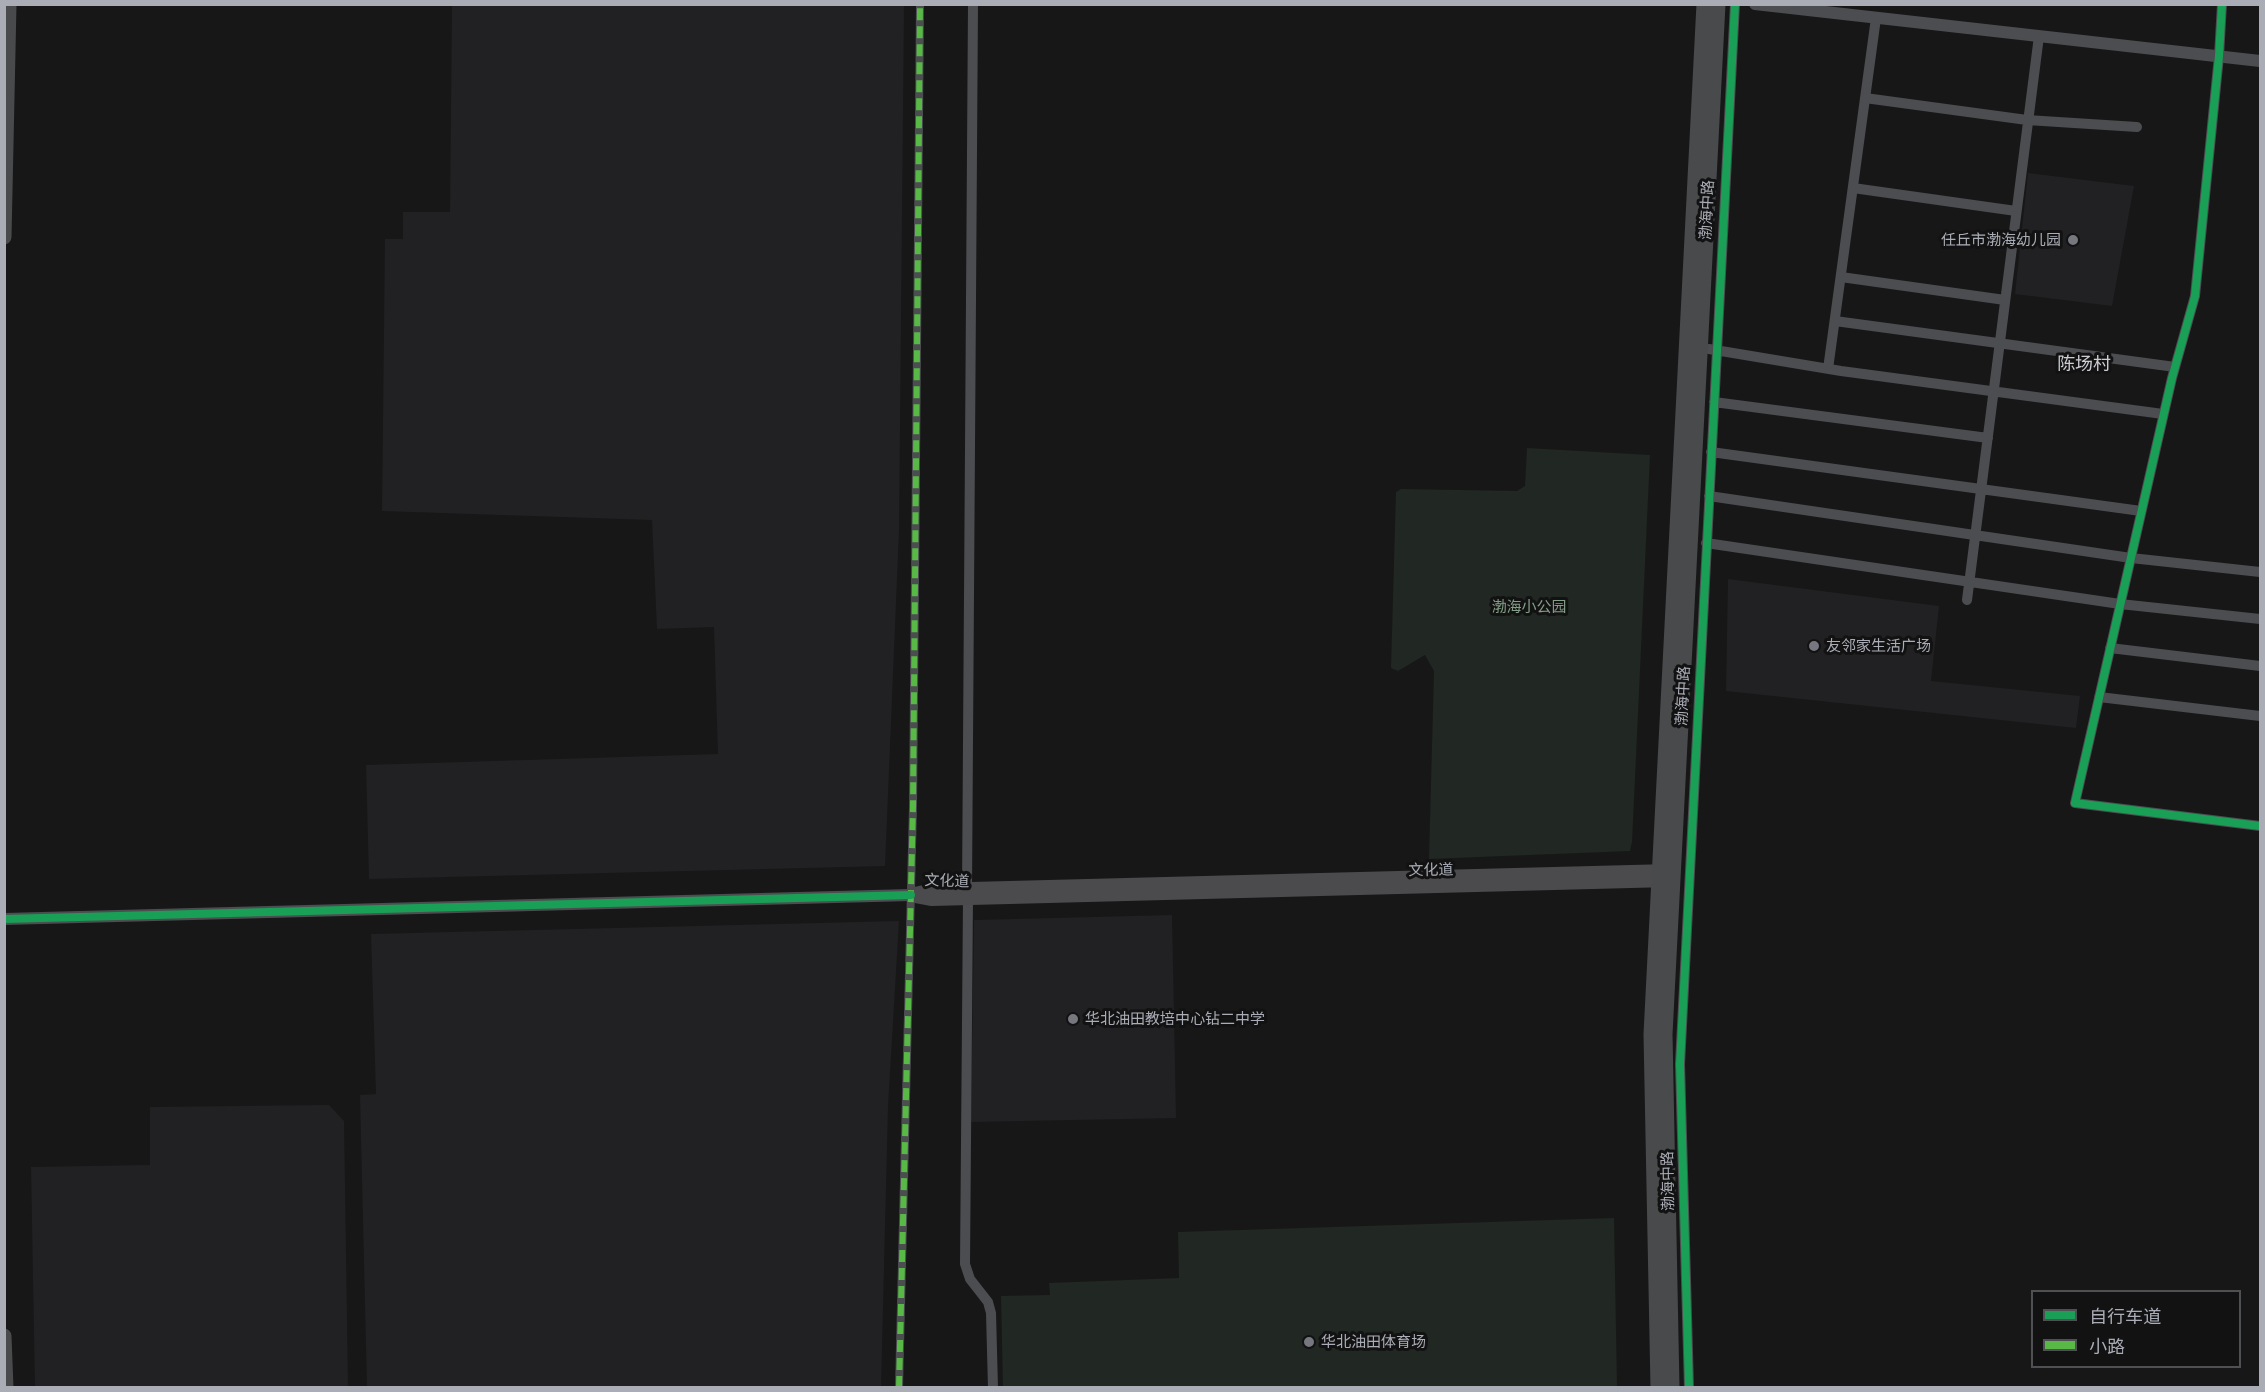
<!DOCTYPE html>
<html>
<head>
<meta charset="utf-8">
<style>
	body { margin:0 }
	#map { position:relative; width:2265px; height:1392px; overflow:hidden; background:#171718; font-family:Lato,"Noto Sans SC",sans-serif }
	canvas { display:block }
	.frame { position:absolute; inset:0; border:6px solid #aaadb6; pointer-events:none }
	.legend { position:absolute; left:2031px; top:1290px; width:210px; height:78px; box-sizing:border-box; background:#121213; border:2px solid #4f5054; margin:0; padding:8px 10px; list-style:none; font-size:18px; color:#aaadb6 }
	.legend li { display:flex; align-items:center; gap:12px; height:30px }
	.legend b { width:30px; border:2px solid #4f5054 }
</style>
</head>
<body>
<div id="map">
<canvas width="2265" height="1392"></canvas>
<div class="frame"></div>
<ul class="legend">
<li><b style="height:8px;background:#1a9f57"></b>自行车道</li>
<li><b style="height:8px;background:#58b947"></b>小路</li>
</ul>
</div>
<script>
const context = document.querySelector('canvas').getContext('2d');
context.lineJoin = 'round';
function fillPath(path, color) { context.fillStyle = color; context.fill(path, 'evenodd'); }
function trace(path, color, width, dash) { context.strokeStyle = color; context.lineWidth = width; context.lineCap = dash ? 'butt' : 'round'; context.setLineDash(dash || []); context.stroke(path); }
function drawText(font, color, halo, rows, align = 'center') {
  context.font = font + ' Lato,"Noto Sans SC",sans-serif'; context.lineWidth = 6; context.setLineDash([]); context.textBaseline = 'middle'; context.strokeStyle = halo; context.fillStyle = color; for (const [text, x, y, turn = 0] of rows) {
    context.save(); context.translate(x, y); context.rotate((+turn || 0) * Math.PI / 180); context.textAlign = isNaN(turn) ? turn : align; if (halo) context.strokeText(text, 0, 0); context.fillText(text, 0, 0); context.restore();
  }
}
fillPath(new Path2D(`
	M452 5H904L899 530 885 866 369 879 366 765 718 754 714 627 657 629 652 520 382 511 385 239H403V212H450Z
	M2028 173 2134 186 2112 306 2015 294Z
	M1728 579 1939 606 1931 681 2080 696 2076 728 1726 691Z
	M1172 915 1176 1118 971 1122 974 920Z
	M899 921 888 1106 881 1387H367L360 1095 376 1094 371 934Z
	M329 1105 344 1121 348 1387H35L31 1167 150 1165V1107Z`), '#212123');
fillPath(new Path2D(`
	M1527 448 1650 455 1632 842 1630 851 1429 859 1434 671 1425 655 1398 671 1391 668 1396 492 1401 489 1517 491 1525 486Z
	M1614 1218 1617 1387H1003L1001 1296 1050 1295 1049 1283 1179 1278 1178 1232Z`), '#212722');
trace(new Path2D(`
	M899 1388 913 806 920 4`), '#4c4d50', 8);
trace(new Path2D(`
	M2222 4 2219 56 2195 296 2172 378 2075 803 2260 826
	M1865 98 2027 120 2137 127
	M1853 188 2016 211
	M1841 277 2005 300
	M1835 321 2175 367
	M1709 349 1841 371 2163 414
	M1828 369 1876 18
	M1714 402 1988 438
	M1711 452 2141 511
	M1709 496 2131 558 2260 572
	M1706 543 2120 604 2260 619
	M1967 600 2039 36
	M2110 648 2260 666
	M2099 697 2260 716
	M967 889 973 4
	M968 898 965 1264 970 1279 988 1302 991 1313 993 1388
	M1689 1388 1680 1064 1735 4`), '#4c4d50', 10);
trace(new Path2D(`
	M1755 4 2260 61
	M4 919 911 895`), '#4c4d50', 12);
trace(new Path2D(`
	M911 895 932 890 1670 871
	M916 896 932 899 1670 880`), '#4b4b4d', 14);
trace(new Path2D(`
	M4 237 9 4
	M4 1336 6 1388
	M1658 1388 1651 1034 1704 4
	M1672 1388 1665 1034 1718 4`), '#494a4c', 15);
trace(new Path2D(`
	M899 1388 913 806 920 4`), '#58b947', 6, [12, 6]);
trace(new Path2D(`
	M2222 4 2219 56 2195 296 2172 378 2075 803 2260 826
	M4 919 911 895
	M1689 1388 1680 1064 1735 4`), '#1a9f57', 8);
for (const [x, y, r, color] of [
	[2073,240,6,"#77787f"],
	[1814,646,6,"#77787f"],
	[1073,1019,6,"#77787f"],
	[1309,1342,6,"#77787f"]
]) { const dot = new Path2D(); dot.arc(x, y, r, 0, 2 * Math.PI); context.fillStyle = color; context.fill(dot); trace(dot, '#121213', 2); }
drawText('15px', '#aaadb6', '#121213', [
	["渤海中路",1707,210,-87],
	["渤海中路",1683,696,-87],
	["文化道",1431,870,-1],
	["文化道",947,881,2],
	["渤海中路",1668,1181,-91]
]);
drawText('15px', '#aaadb6', '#121213', [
	["任丘市渤海幼儿园",2061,240,"right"],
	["友邻家生活广场",1826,646],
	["华北油田教培中心钻二中学",1085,1019],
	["华北油田体育场",1321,1342]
], 'left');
drawText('15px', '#849f87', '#121213', [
	["渤海小公园",1529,607]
]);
drawText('18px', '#cbcdd3', '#121213', [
	["陈场村",2084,364]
]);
</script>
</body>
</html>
